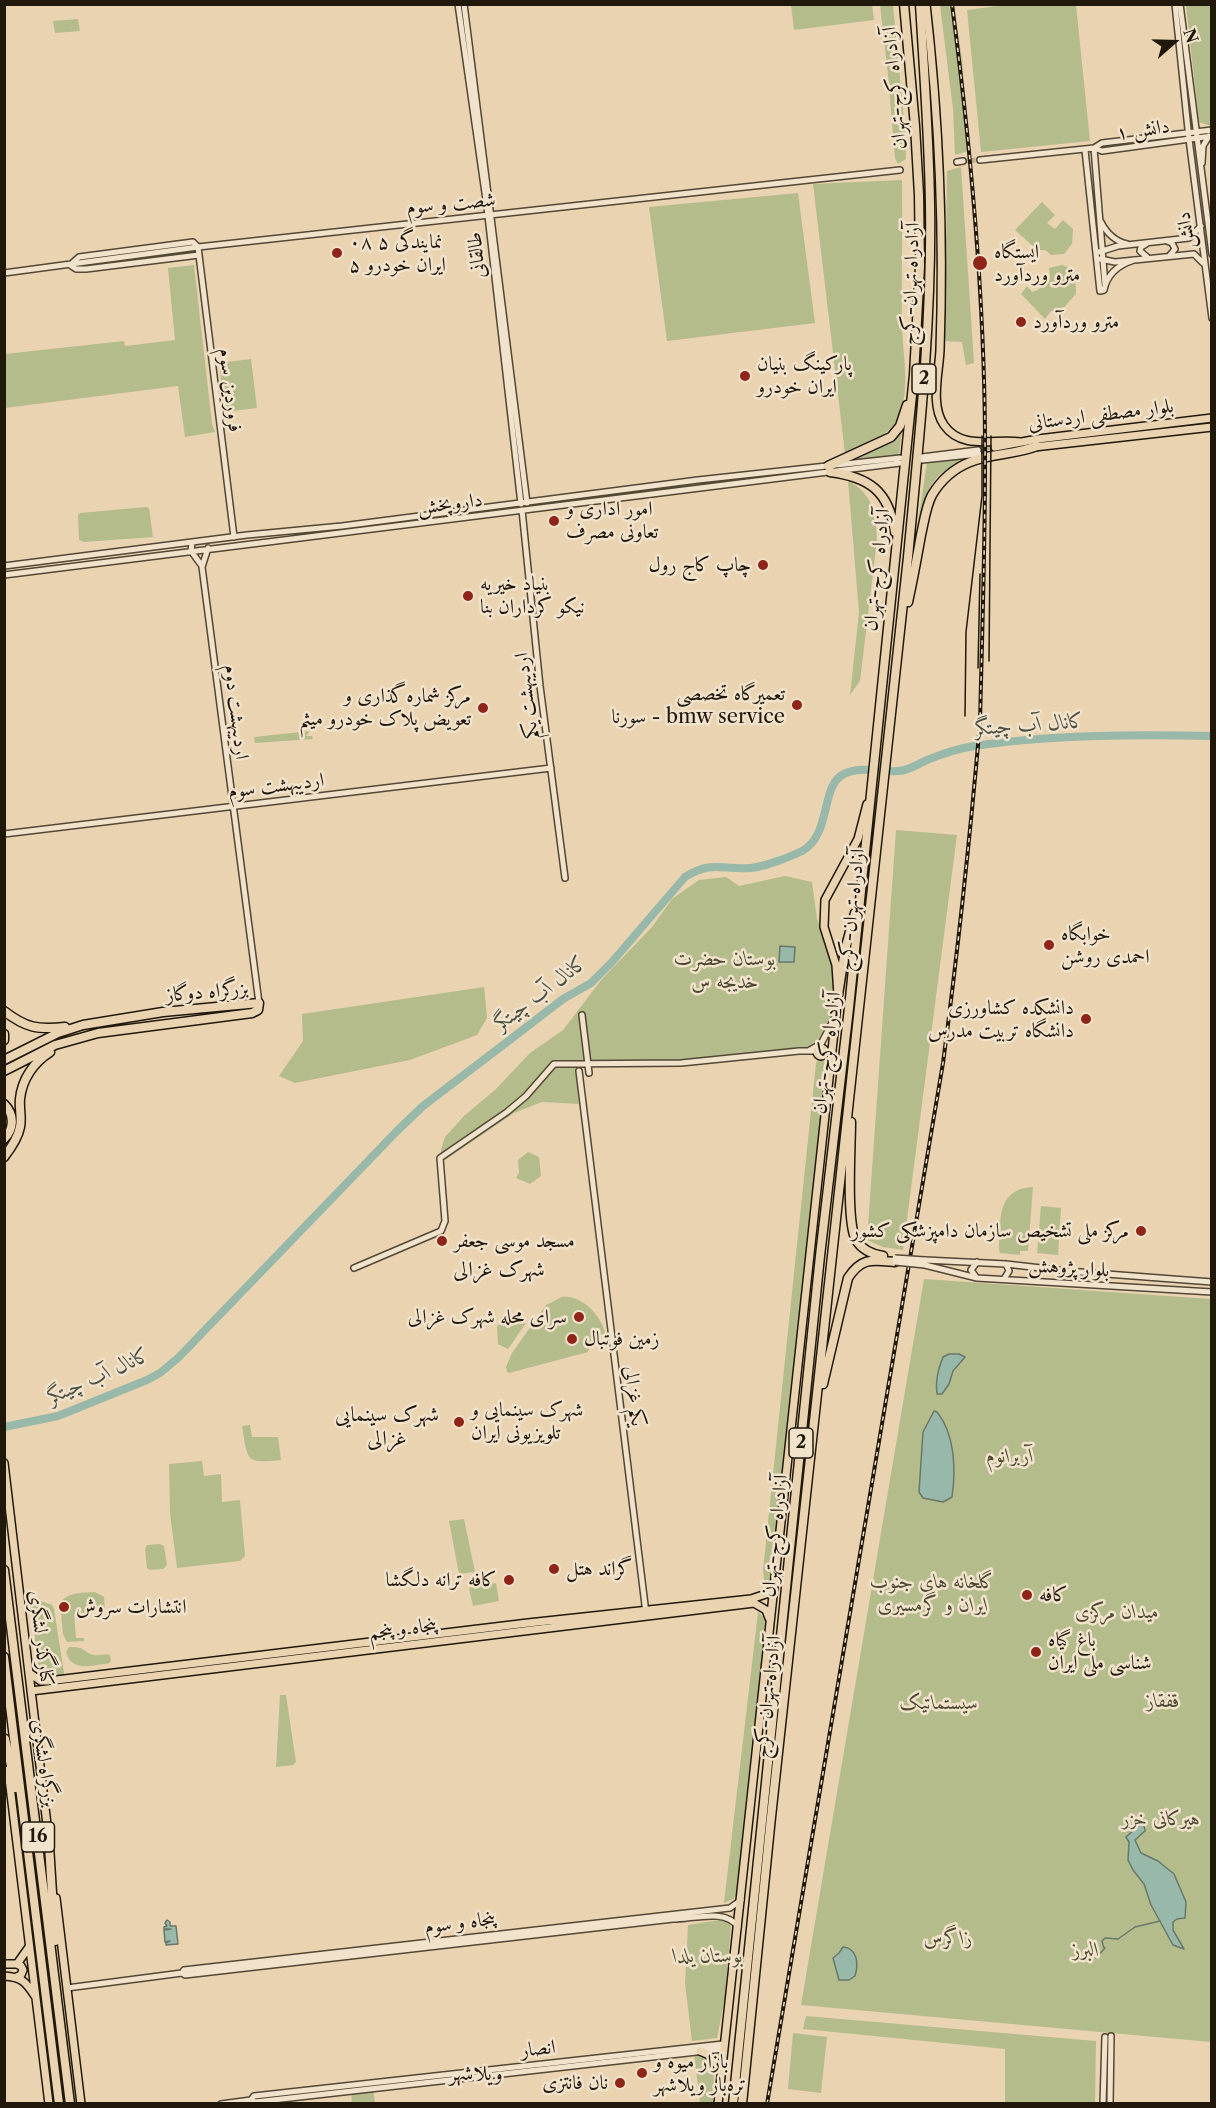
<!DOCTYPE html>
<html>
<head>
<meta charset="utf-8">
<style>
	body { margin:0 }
	#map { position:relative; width:1216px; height:2108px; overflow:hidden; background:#e9d3b0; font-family:"Libre Caslon Text",serif }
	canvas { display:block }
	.frame { position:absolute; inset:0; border:6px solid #21180c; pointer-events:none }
	.north { position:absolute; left:1144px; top:12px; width:60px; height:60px; -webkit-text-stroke:4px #f1e2cc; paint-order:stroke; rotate:70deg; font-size:16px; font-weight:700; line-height:24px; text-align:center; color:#21180c }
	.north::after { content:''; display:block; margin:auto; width:21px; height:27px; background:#21180c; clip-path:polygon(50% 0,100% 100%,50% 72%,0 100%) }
</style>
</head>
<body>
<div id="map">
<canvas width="1216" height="2108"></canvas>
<div class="frame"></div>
<div class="north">N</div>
</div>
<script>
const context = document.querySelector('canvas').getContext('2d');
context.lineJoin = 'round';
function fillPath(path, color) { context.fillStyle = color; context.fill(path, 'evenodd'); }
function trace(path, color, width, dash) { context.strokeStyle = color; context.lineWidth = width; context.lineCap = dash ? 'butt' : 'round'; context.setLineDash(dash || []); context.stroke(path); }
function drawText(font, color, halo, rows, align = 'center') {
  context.font = font + ' "Libre Caslon Text",Amiri,serif'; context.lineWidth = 5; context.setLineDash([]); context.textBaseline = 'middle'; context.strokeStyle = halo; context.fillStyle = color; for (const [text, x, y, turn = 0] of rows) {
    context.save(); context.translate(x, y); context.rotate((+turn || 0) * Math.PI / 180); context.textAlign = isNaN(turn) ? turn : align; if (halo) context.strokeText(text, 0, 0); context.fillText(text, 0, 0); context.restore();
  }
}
fillPath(new Path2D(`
	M1013 4 1076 5 1090 141 981 152 967 10Z
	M791 5H872L874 20 794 30Z
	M880 5H893L905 131 906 159 898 164 895 158 888 75Z
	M940 5H953L962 58 968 151 955 155 953 109Z
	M1186 5H1211V126L1199 122Z
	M78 19 80 31 55 33 53 21Z
	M961 167 974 363 966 365 962 342 945 341 947 171Z
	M902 180C903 228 901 276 902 323 902 354 913 396 895 423 884 439 861 446 845 454L813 184Z
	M798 193 815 323 667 341 649 207Z
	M1042 202 1055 215 1047 223 1055 229 1063 220 1073 229 1072 244 1064 254 1051 255 1045 250H1037L1015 230Z
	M194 265 212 424 215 432 185 437 178 386 5 408V354L124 341 125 346 175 340 168 268Z
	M1062 265 1075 270 1076 294 1059 313 1051 311 1045 319 1021 294 1027 286 1032 292 1038 290 1050 277 1049 268Z
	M251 359 257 408 225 412 219 363Z
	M902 429 899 457 850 460Z
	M971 458C930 476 932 480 918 521L927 463Z
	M848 481C873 493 876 515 877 540L860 681 850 695 859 612Z
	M146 507 149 508 153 537 84 542 79 540 78 515 80 513Z
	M310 731 306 736H312L313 739 255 743 254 737Z
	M896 830 957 835 903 1250 883 1247 867 1240Z
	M785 876 812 882 817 919 832 958 835 998 834 1010 828 1029 822 1040 811 1048 678 1060H574L579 1104 542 1102 514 1113 442 1162 441 1150 445 1137 465 1115 495 1090 530 1053 563 1030 602 979 652 927 672 899 699 880 726 877 739 886Z
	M484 987 487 1018 477 1035 410 1060 295 1083 279 1076 303 1041 302 1014Z
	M819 1059 827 1063 828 1066 770 1596 766 1598 763 1570 816 1063Z
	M528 1152 539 1157 541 1176 530 1184 516 1178 519 1173 518 1160Z
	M1033 1187 1028 1251H1020V1255L1000 1253 999 1249C1001 1220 996 1189 1033 1187Z
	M1041 1206 1061 1208 1058 1255 1037 1253Z
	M924 1279 1211 1299V2042L801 2005Z
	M562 1297C581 1294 602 1316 605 1333L593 1338 588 1352 509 1373 507 1372 506 1367 512 1353 546 1305Z
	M511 1316 526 1323 508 1349 498 1344 497 1326Z
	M250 1425 252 1437H278L281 1460C245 1464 248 1461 242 1426Z
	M202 1461 204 1476 221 1474 222 1502 240 1500 245 1556 240 1561 177 1568 170 1514 169 1464Z
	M464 1519 475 1572 459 1574 449 1521Z
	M160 1544 164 1546 167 1565 163 1569 150 1570 147 1568 145 1549 147 1545Z
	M496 1583 499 1601 473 1606 469 1588Z
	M95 1592 104 1597 105 1609 95 1610V1605H92V1612L74 1614 76 1638H84V1641L67 1642 63 1634 60 1603C67 1592 83 1593 95 1592Z
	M41 1601 52 1605 54 1609 64 1673 63 1677 45 1678 39 1672 31 1608 36 1603Z
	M758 1612 766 1619 767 1623 739 1892 733 1899 724 1903Z
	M69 1647C85 1646 83 1652 94 1655 100 1656 105 1653 110 1655L111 1660 110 1663C93 1665 72 1673 66 1652Z
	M280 1695H286L296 1762 293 1765 276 1767Z
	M15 1801 23 1832 56 2103H52Z
	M726 1919 731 1926 725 1997 717 2038 692 2041 685 1984 688 1925Z
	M60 1947 79 2103H75L59 1958Z
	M806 2016 1096 2041 1095 2103H1005V2049L803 2029Z
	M793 2033 827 2037 821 2093 788 2089Z
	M694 2053 705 2054 714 2065 713 2103H700Z
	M373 2090 375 2103H352L351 2092Z`), '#b5bc8c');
const water = new Path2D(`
	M780 946 795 947 794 962H779Z
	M949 1354H959L965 1357 953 1371 949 1384 942 1394H937C935 1381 938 1369 943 1357Z
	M934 1411 937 1412C955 1434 956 1470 952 1497L943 1502 923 1498 919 1492 923 1432Z
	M1139 1814H1142L1145 1831 1135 1840 1141 1853 1158 1861 1174 1874 1186 1902 1185 1918 1177 1919 1173 1922V1930L1184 1949 1173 1945 1151 1905 1144 1884 1133 1870 1128 1860 1129 1842 1126 1837 1139 1825Z
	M167 1920 170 1922V1926H176L178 1944 166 1945V1943L170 1941 165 1942 164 1930 171 1929H164V1927L167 1926 165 1923Z
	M843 1947C857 1948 859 1963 855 1976L849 1980H839L833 1958 839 1953Z`);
fillPath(water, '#98b8a9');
trace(water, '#68786a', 1.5);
trace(new Path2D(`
	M1104 1948 1102 1941 1105 1938 1118 1939 1135 1927 1160 1921
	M1096 1958 1105 1948`), '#68786a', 1.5);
trace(new Path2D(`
	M4 1427 58 1416 147 1380 160 1373 178 1358 397 1131 423 1106 507 1042 563 999 591 983 612 962 685 877C712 860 722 870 750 868 764 867 790 857 802 851 832 835 820 785 844 774 862 765 879 773 898 771 908 771 918 764 927 760 942 754 959 748 975 746 1050 734 1136 734 1212 736`), '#98b8a9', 8);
trace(new Path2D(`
	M963 161 980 160
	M978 450 995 447`), '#c1ae8f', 5, [5, 2.5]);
const minor = new Path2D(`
	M458 4 487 207 521 504
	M464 4 527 503
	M1175 4 1189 139 1212 318
	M1180 4 1212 254
	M1085 150 1100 291 1104 290C1107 274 1118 265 1134 260
	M980 160 1094 148 1102 151 1212 136
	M957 162 963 161
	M1202 163 1203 146 1209 136
	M1101 222C1107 234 1115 241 1127 244
	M1167 241 1172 243 1175 249 1170 255
	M1146 244 1141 247 1140 251 1147 257
	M1099 252 1118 246 1189 238 1201 226
	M199 255 86 269H76L70 265 79 257 193 242 198 247 234 537
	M1100 259 1115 262 1194 254 1203 263
	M4 273 198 247 900 170
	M1105 285 1094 148 1102 143 1212 130
	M922 457 978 450
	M922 460 979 454
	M522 510 540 686 565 878
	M192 543 191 551 202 566
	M208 548 202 567 259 1003
	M4 566 247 535 342 526 698 480 900 458
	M4 575 900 463
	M4 834 551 768
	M582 1015 589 1073
	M810 1050 821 1044 834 1019
	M579 1071 646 1613
	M925 1260 1006 1264 1067 1271 1212 1282
	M925 1265 977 1278 1212 1292
	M354 1268 441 1231 445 1221 440 1158 507 1112 526 1096 554 1064 681 1063 799 1051H817
	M976 1277 971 1270 977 1262
	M1004 1279 1009 1271 1006 1264
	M182 1973 185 1975 673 1919C693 1919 726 1908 738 1927
	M67 1988 182 1973 184 1970 730 1908 741 1900
	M251 2100 254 2096 723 2044
	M221 2104 251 2100 255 2102 723 2049
	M1103 2104 1105 2037
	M1110 2104 1111 2036`);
const major = new Path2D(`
	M926 4C939 118 944 235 940 350 939 373 930 405 944 425 962 451 995 438 1020 442
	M995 447 1038 439 1212 418
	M1034 447 1212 427
	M817 1052a4 4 0 1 1 8 0a4 4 0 1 1-8 0Z
	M4 1463 48 1833
	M29 1673 41 1681H48L528 1623 751 1599 766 1594 772 1585
	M31 1691 754 1603 766 1610 769 1618
	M8 1770 49 2104
	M56 1898 81 2104
	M4 1964H17
	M17 1964 29 1947
	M17 1964 21 1966 23 1970 21 1975 17 1977
	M4 1976C22 1977 26 1982 35 1996
	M700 2051 709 2055 721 2070
	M718 2104 838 995 836 965 824 927 825 900 858 839 867 804`);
const highway = new Path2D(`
	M828 466 891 437 900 426 907 405
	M830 472C869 477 889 491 895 532
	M908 602C913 580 917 557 921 535 924 522 926 506 932 495 941 480 955 468 970 462 991 453 1015 455 1037 446
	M838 995 845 950 855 913
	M4 1011C26 1028 38 1030 65 1027
	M4 1034V1040
	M4 1060 58 1033 83 1025 163 1012 259 1003 258 1010 252 1013 98 1033 55 1045 4 1071
	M4 1104C15 1115 14 1129 4 1139
	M851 1122C851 1146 846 1222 856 1240 862 1250 871 1254 883 1256
	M4 1157C11 1148 18 1138 20 1127 22 1118 19 1108 20 1099 22 1079 34 1062 50 1052
	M823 1384 848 1278C862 1257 872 1260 895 1262
	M4 1570 70 2104
	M4 1657 59 2104
	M5 1739 16 1788
	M48 1829 55 1941
	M733 2104 820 1256 849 1008 914 375 920 266 919 195 915 126 904 4
	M742 2104 771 1817 908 557C919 440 932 322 930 204 929 137 924 71 920 4`);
trace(minor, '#534735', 8);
trace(major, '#21180c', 10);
trace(highway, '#21180c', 11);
trace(minor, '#f1e2cc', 5);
trace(major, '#e9d3b0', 7);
trace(highway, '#e9d3b0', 8);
trace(new Path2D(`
	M989 661 991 436
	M978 668 980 574
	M965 716 966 632 982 496V436`), '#21180c', 1.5);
const rail = new Path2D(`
	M767 2104 943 1063C958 950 970 837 980 723 982 637 985 551 985 465 986 311 972 157 952 4`);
trace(rail, '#21180c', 4);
trace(rail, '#f1e2cc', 1.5, [4.5]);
const minorBridge = new Path2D(`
	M895 1258 925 1260
	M895 1262 925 1265`);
trace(minorBridge, '#534735', 8, []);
trace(minorBridge, '#f1e2cc', 5);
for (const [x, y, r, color] of [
	[337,253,6,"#8f2418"],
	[980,263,8,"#8f2418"],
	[1021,322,6,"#8f2418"],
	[745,376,6,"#8f2418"],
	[554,521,6,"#8f2418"],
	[763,565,6,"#8f2418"],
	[468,596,6,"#8f2418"],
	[797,705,6,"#8f2418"],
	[483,708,6,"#8f2418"],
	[1049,945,6,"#8f2418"],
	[1086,1019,6,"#8f2418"],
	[1141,1231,6,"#8f2418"],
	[442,1241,6,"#8f2418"],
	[579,1317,6,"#8f2418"],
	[572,1339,6,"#8f2418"],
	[459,1422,6,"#8f2418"],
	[554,1569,6,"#8f2418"],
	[509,1580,6,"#8f2418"],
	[1027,1595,6,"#8f2418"],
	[64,1607,6,"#8f2418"],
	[1036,1652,6,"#8f2418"],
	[642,2073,6,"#8f2418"],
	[620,2083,6,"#8f2418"]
]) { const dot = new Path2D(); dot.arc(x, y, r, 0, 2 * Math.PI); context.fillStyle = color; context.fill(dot); trace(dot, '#f1e2cc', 2); }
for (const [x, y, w] of [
	[924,379,24],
	[801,1443,24],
	[38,1837,33]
]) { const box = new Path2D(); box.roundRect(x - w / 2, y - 15, w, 30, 4.5); context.fillStyle = '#f1e2cc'; context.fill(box); trace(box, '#21180c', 1.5); }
drawText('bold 18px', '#21180c', null, [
	["2",924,379],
	["2",801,1443],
	["16",38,1837]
]);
drawText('20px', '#21180c', '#f1e2cc', [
	["آزادراه کرج-تهران",895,88,-95],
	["دانش ۱",1143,130,-8],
	["شصت و سوم",451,204,-5],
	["دانش",1186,230,-97],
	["طالقانی",477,255,-96],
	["آزادراه تهران-کرج",911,284,-88],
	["فروردین سوم",230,390,83],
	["بلوار مصطفی اردستانی",1101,415,-7],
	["داروپخش",450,504,-7],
	["آزادراه کرج-تهران",877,570,-84],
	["اردیبهشت یکم",527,696,-97],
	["اردیبهشت دوم",236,712,83],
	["اردیبهشت سوم",276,786,-7],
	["آزادراه تهران-کرج",852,910,-84],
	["بزرگراه دوگاز",207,992,-5],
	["آزادراه کرج-تهران",827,1053,-83],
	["بلوار پژوهش",1069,1268,4],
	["یکم غزالی",634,1396,83],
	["آزادراه کرج-تهران",775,1536,-84],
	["پنجاه و پنجم",403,1629,-7],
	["کنارگذر لشگری",41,1638,83],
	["آزادراه تهران-کرج",768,1697,-84],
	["بزرگراه لشگری",44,1763,82],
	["پنجاه و سوم",460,1923,-7],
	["انصار",538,2049,-6]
]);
drawText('20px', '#21180c', '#f1e2cc', [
	["نمایندگی ۵ ٠٨",349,242],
	["۵ ایران خودرو",349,265],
	["ایستگاه",994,252],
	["مترو وردآورد",994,275],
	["مترو وردآورد",1033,322],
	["پارکینگ بنیان",757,364],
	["ایران خودرو",757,387],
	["امور اداری و",566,509],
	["تعاونی مصرف",566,532],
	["چاپ کاج رول",751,565,"right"],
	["بنیاد خیریه",480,584],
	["نیکو کرداران بنا",480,607],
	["تعمیرگاه تخصصی",785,694,"right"],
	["سورنا - bmw service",785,717,"right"],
	["مرکز شماره‌گذاری و",471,696,"right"],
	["تعویض پلاک خودرو میثم",471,719,"right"],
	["خوابگاه",1061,934],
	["احمدی روشن",1061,957],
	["دانشکده کشاورزی",1074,1008,"right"],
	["دانشگاه تربیت مدرس",1074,1031,"right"],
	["مرکز ملی تشخیص سازمان دامپزشکی کشور",1129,1231,"right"],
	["مسجد موسی جعفر",454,1241],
	["سرای محله شهرک غزالی",567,1317,"right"],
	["زمین فوتبال",584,1339],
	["شهرک سینمایی و",471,1410],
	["تلویزیونی ایران",471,1433],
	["گراند هتل",566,1569],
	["کافه ترانه دلگشا",497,1580,"right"],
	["کافه",1039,1595],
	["انتشارات سروش",76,1607],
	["باغ گیاه‌",1048,1640],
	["شناسی ملی ایران",1048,1663],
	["بازار میوه و",654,2062],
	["تره‌بار ویلاشهر",654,2085],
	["نان فانتزی",608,2083,"right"]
], 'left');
drawText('italic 20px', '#4d4932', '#f1e2cc', [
	["بوستان حضرت",725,959],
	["خدیجه س",725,982],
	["آربرانوم",1010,1456],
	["گلخانه های جنوب",933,1582],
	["ایران و گرمسیری",933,1605],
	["میدان مرکزی",1117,1612],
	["قفقاز",1163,1701],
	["سیستماتیک",939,1703],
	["هیرکانی خزر",1161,1819],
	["زاگرس",948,1938],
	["البرز",1086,1950],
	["بوستان یلدا",708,1956]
]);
drawText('italic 21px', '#4b5043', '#f1e2cc', [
	["کانال آب چیتگر",1030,725,-4],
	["کانال آب چیتگر",541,993,-37],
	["کانال آب چیتگر",99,1376,-24]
]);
drawText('21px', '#21180c', '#f1e2cc', [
	["شهرک غزالی",499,1270],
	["شهرک سینمایی",387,1415],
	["غزالی",387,1439],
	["ویلاشهر",476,2074]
]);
</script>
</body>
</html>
